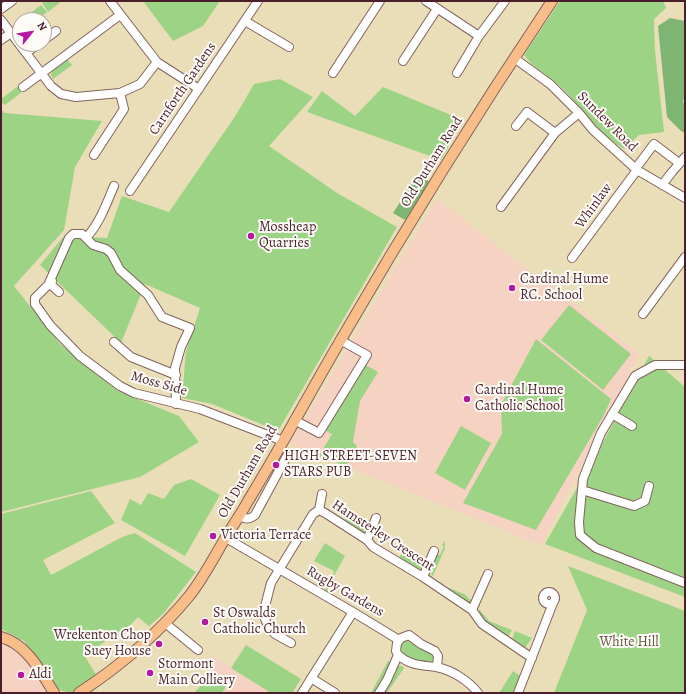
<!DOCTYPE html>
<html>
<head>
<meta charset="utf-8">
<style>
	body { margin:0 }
	#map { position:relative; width:686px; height:694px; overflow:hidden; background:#eadeb9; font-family:Alegreya,serif }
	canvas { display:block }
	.frame { position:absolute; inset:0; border:2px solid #4a1f2b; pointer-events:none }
	.north { position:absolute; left:12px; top:12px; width:40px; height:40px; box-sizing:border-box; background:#fdfcf7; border:1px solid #b5a4a5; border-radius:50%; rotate:60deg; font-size:11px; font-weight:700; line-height:16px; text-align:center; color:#4a1f2b }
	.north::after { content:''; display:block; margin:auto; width:14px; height:18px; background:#b5179e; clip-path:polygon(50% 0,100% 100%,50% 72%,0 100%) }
</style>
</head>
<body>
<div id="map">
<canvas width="686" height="694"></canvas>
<div class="frame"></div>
<div class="north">N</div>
</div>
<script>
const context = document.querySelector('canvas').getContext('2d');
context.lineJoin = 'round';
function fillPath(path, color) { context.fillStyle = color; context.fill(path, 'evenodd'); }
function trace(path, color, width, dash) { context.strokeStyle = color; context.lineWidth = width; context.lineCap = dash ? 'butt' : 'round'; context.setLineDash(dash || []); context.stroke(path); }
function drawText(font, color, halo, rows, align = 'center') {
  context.font = font + ' Alegreya,serif'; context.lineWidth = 4; context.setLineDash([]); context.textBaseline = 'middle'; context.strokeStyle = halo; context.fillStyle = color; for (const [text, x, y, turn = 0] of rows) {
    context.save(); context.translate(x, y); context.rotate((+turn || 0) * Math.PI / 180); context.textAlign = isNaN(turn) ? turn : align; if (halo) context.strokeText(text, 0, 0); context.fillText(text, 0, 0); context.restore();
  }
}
fillPath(new Path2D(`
	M437 199 639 354 541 545 290 444Z
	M1 642 15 650 25 660 36 674 47 693H1Z
	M212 655 271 693H194L212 673 203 666Z`), '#f5d2c2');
fillPath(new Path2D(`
	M46 1H62L48 12 42 3Z
	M143 1H220L203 26 173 41Z
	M560 1H663L666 8 654 19 655 51 664 132 639 135 624 149C613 142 602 134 593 124 582 111 572 97 559 85 547 74 533 68 524 55Z
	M41 5 47 12 37 20H21Z
	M67 59 72 65 53 79 51 74 55 67Z
	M280 79 313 97 269 146 337 193 397 227 278 431 212 404 182 398 186 351 200 308 145 284 121 343 40 265 64 236 107 238 122 196 169 212 236 115 254 84Z
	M18 86 22 92 5 105 1 102V99Z
	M383 87 463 120 441 160 307 112 322 91 355 116Z
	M1 110 5 113 102 121 75 167 64 230 14 286 60 344 118 391 179 416 199 442 140 477 1 512Z
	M569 305 631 354 603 390 541 340Z
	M536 339 611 399 604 415 536 530 463 503 502 434 501 405Z
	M649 356 685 387V597L545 544 602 444Z
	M364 364 378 372 360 401 353 442 357 446 346 466 319 456 332 434 324 430Z
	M461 426 491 443 465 490 435 473Z
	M191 479 220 495 185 556 121 520 130 499 141 505 148 493 164 499 174 485Z
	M91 491 115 523 43 560 51 575 122 537 135 533 196 572 163 614 149 626 138 617 118 638 115 635 84 655 97 676 72 693 59 690 24 641 1 629V514Z
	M346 517 357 523 368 531 366 533H362L344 522Z
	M445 541V548L433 576 429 571 436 554 440 555 444 546 442 545Z
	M325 543 345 556 336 572 327 591 325 590 332 578 334 571 314 561Z
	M401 554 415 560 423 568 420 570 399 560Z
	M568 566 685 611V693H554L587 610Z
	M429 574 439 584 464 594 473 602 470 603 465 601 429 578Z
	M479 609 489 621 512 630 508 637C500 631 478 621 479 609Z
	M515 631 532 638 525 648 512 640Z
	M407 639H410L432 653 434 660 429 664C417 662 405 660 400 647V643Z
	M246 645 301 679 292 693H271L231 668Z
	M388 661 391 663 375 693H371Z
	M396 666H402L404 668 387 693H382Z
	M513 671 522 677 516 693H499Z
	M212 673 228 683 222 693H194Z`), '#9dd384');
fillPath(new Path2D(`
	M670 18 685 21V93L683 102 685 105V133L681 131 667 117 658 26Z
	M417 176 431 182 405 220 393 213Z`), '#7eb572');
const minor = new Path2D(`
	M110 1 157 62 199 89
	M426 1 479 36 505 1
	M1 9 12 1
	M1 20 51 86 61 94 76 97 120 93 140 84 157 62
	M245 21 289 47
	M1 40 11 33
	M44 40 56 31
	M26 53 38 44
	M514 58 550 84 579 113 593 130 637 170 685 198
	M403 61 437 9
	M333 73 380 1
	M457 73 479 36
	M23 87 120 15
	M516 126 527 112 555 133
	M94 155 124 109 120 93
	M636 168 654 144 679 163
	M662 185 672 172 685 157
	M130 191 258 1
	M501 207 555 133 579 113
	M87 237C100 222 106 205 114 186
	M572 258 637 170
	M52 281 35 298V304L50 325 80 356 120 386 134 393 200 409 283 441
	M59 292 49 283 69 238 73 234H82L93 245 106 249 111 253 120 270 148 295 162 317 190 328 181 347 175 368 176 404
	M643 314 685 257
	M114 342 131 357 176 375
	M685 365H655L635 376 601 433 583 479 579 522 580 535 596 548 685 583
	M612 414 632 426
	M294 420 319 433 367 355 340 340
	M582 490 634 506 645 501 649 486
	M319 510 322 494
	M239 516C246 519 249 520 255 515L287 456
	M226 538 353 612 399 640
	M367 540 376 518
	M423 577 434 551
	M543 598a6 6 0 1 1 12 0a6 6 0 1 1-12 0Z
	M472 610 488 574
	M165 623 198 650
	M291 643 275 634 268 626 263 614 271 583 313 514 319 510 325 513 367 540 373 547 423 577 472 610 482 624 532 658
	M398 655C411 666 421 665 436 667 452 670 469 681 478 693
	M311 678 335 693
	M302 693 353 612
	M379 693 387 680 398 655 396 651 397 643 401 638 409 635 421 644 435 651 438 656 437 667
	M518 693 553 603`);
const major = new Path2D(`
	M1 637C27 644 41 672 54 693
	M79 693C120 666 159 633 190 595 204 577 214 557 226 537 233 525 241 514 248 501 280 449 308 396 339 343 406 227 477 113 552 1`);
trace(minor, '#82625d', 10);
trace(major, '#82625d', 12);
trace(minor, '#fff', 8);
trace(major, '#f8bd89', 10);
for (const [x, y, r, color] of [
	[251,236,4,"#b5179e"],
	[512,288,4,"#b5179e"],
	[467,399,4,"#b5179e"],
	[276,465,4,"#b5179e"],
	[213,536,4,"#b5179e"],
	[205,622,4,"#b5179e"],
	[159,644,4,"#b5179e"],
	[150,673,4,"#b5179e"],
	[21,675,4,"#b5179e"]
]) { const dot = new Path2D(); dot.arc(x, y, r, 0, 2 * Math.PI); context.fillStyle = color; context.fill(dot); trace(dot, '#fdfcf7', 1.5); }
drawText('14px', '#4a1f2b', '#fdfcf7', [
	["Carnforth Gardens",183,89,-56],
	["Sundew Road",607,122,45],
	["Old Durham Road",432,162,-58],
	["Whinlaw",594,206,-54],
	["Moss Side",159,384,16],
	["Old Durham Road",248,472,-60],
	["Hamsterley Crescent",383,536,33],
	["Rugby Gardens",345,592,30]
]);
drawText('14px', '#4a1f2b', '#fdfcf7', [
	["Mossheap",259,228],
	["Quarries",259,244],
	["Cardinal Hume",520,280],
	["RC. School",520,296],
	["Cardinal Hume",475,391],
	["Catholic School",475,407],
	["HIGH STREET-SEVEN",284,457],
	["STARS PUB",284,473],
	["Victoria Terrace",221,536],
	["St Oswalds",213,614],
	["Catholic Church",213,630],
	["Wrekenton Chop",151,636,"right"],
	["Suey House",151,652,"right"],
	["Stormont",158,665],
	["Main Colliery",158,681],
	["Aldi",29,675]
], 'left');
drawText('14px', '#635546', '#fdfcf7', [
	["White Hill",629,643]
]);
</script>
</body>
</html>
